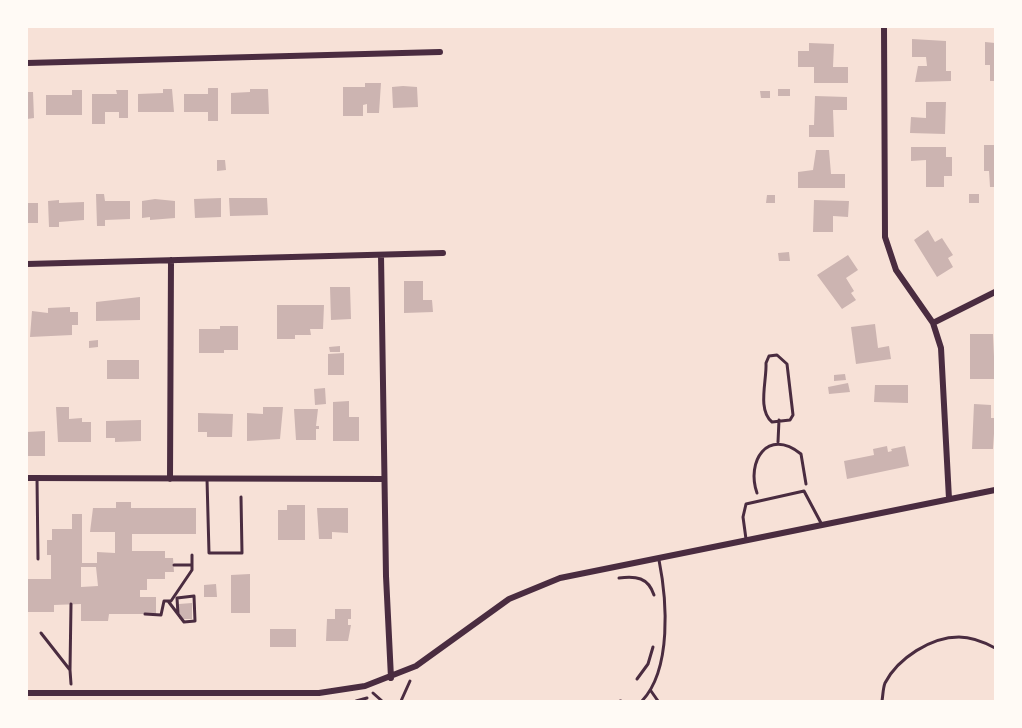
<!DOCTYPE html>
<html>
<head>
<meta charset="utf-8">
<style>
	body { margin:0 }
	#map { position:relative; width:1022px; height:728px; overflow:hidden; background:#f7e1d7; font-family:"Titillium Web",sans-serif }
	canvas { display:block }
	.frame { position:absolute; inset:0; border:28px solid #fffaf5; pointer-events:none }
</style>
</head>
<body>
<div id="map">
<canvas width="1022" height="728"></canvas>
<div class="frame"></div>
</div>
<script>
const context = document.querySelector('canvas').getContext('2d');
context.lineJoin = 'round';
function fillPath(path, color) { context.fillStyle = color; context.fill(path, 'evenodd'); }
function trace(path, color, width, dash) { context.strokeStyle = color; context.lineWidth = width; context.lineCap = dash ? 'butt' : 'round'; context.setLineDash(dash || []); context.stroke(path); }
fillPath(new Path2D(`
	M912 39 946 41V71H951V81L915 82 918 66H927L926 57H912Z
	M985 42 995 43V81H990V65H985Z
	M809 43 834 44 833 67H848V83H814V67H798V51H809Z
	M365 83H381L379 113H367V104L363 105V116H343V87H365Z
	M403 86 417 87 418 107 393 108 392 87Z
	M208 88H218V121H208V112H184V94H208Z
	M163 89H172L174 112H138V94L163 93Z
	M250 89H268L269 114H231V93L250 92Z
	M778 89H790V96H778Z
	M72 90H82V115H46V95H72Z
	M116 90H128V118H119V112H105V124H92V94H117Z
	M760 91H770V98H761Z
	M27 92H33L34 118 27 119Z
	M815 96 847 97V110H833L834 137H809V125H814Z
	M926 102H946L945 134 910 133 911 117 926 118Z
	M984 145H995V187H990L989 171H984Z
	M911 147H946V157H952V176H944V187H926V160L911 161Z
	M816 150H829L831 174H845V188H798V172L813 170Z
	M217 160H225L226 170 217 171Z
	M96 194H104L105 201H130V219L105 220V226H97Z
	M969 194H979V203H969Z
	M767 195H775V203H766Z
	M221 198V217L195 218 194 199Z
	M229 198H267L268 215 230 216Z
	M155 199 175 201V218L150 220V217L142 218V201Z
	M59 200V203L84 202V220L59 222V227H49L48 201Z
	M814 200 849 201 848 217 833 216V232H813Z
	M27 203H38V223H27Z
	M928 230 935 242 942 238 953 255 948 258 953 267 937 277 914 240Z
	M789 252 790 261H779L778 253Z
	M848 255 858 270 846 278 854 291 851 293 856 300 842 309 817 275Z
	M404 281H423V300H432L433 312 404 313Z
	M330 287H350L351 319 331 320Z
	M140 297V320L96 321V302Z
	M277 305H324L323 329H310L311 335H295V339H277Z
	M70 307V312H78V325H72V335L30 337 32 311 48 313V308Z
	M875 324 878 348 889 346 891 359 856 364 851 327Z
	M220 326H238V350H224V353H199V329H220Z
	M970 334H993L995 379H970Z
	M98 340V347L89 348V341Z
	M340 346V352H330L329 347Z
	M344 353V375H328V354Z
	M107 360H139V379H107Z
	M845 374 846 380 834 381V375Z
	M848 383 850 392 829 394 828 387Z
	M875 385H908V403L874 402Z
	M325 388 326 404 315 405 314 389Z
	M349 401V417H359V441H333V402Z
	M974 404 991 405V418H995L993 449H972Z
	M56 407H69V419L82 418V422H91V442H58Z
	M263 407H283L280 439 247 441V413L263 414Z
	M294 409H318L316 426H319V429H316V440H296Z
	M198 413 233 414 232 437H207V432H198Z
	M141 420V441L115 442V438H106V421Z
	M45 431V456H27V432Z
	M887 446 888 452 892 451 891 449 905 446 909 466 847 479 844 461 874 455 873 449Z
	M116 502H131V508H196V534H132V551H165V558H173L174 572H165V579H147V590H140V597H156V614H109L108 621H81V604L54 605V612H27V579H51V555H47V540H52V529H72V514H82V563H97V552L115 553V532H90L93 508H116ZM81 567H96L98 586 81 587Z
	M287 505H305V540H278V510H287Z
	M317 508H348V533L332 532V539H319Z
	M250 574V613H231V575Z
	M216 584 217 597H204V585Z
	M192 603V619H179V604Z
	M335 609H351V619H348V625H351L348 641H326L327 619H335Z
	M270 629H296V647H270Z`), '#ccb4b1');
trace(new Path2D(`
	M777 355 787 364 793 415 790 420 772 422C757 410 767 380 766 363L769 356Z
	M778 442 779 420
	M757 493C746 462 767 427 801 454L806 484
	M174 565H192
	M619 578C636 576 648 577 654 595
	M168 601 184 622 195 621 194 596 177 598 178 614
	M145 614 161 615 164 601H171L192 570V555
	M41 633 70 670 71 604
	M70 670 71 684
	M637 679 648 664 653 647
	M373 693 382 701
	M356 701 367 698
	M401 701 410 681
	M620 701H621
	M882 701C883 695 883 688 885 683 898 658 931 637 959 637 972 637 984 642 995 648`), '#4a2c40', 3);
trace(new Path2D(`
	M37 478 38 559
	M207 479 209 553H242L241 497
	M746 539 743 517 746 504 804 491 821 523
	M651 691 658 701
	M642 701C672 669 667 600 659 560`), '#4a2c40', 3);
trace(new Path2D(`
	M884 27 885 237 896 270 933 323 941 348 949 499
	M27 63 440 52
	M381 255 386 576 391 678
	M27 264 443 253
	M933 323 995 292
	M27 478 384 479
	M170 479 171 260
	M27 693H319L365 686 416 666 509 599 560 578 995 490`), '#4a2c40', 6);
</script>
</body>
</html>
